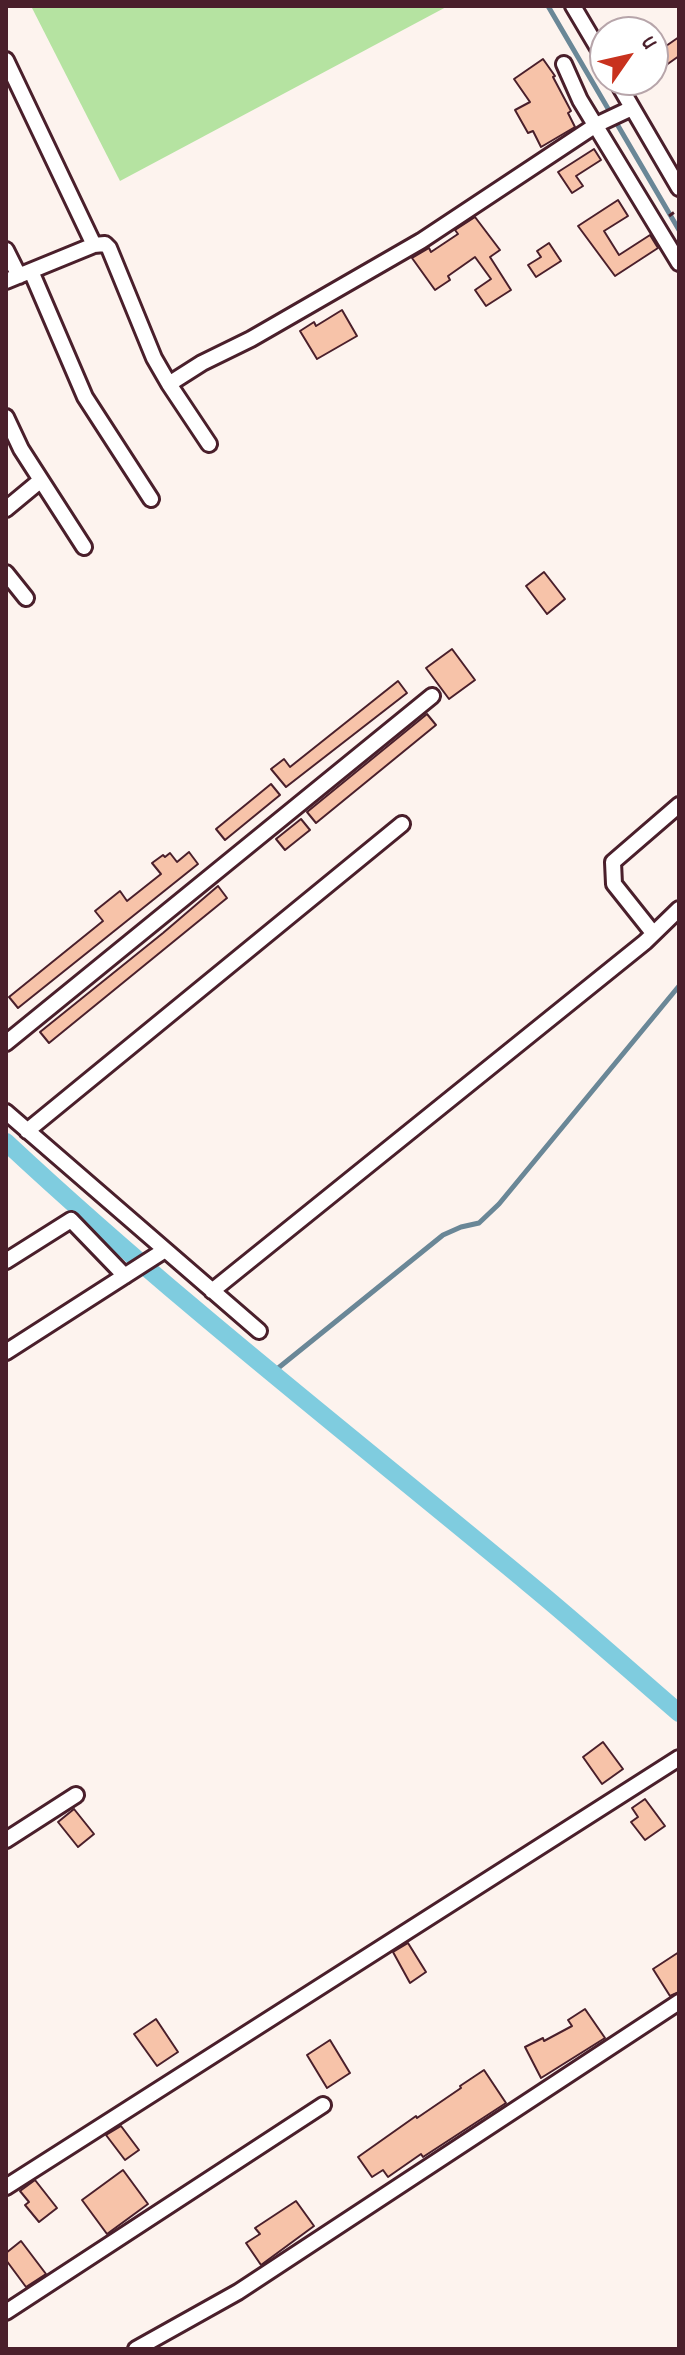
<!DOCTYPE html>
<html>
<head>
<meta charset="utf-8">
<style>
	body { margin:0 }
	#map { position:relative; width:685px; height:2355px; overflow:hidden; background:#fdf3ee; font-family:Dekko,sans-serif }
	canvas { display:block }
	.frame { position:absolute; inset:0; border:8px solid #4a1f2b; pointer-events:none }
	.north { position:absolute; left:589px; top:16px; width:80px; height:80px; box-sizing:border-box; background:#fff; border:2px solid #b7a5aa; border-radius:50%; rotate:56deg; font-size:22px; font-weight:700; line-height:32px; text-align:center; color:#4a1f2b }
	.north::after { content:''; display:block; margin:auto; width:28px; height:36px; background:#c8321e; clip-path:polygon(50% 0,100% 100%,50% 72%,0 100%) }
</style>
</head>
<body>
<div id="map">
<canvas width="685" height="2355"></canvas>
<div class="frame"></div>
<div class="north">U</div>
</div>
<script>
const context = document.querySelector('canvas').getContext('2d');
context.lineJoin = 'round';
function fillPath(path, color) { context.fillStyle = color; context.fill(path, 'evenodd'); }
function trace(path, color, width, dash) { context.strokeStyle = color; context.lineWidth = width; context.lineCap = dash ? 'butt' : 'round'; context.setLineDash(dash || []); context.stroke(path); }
fillPath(new Path2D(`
	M31 6H448L120 181Z`), '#b5e3a1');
trace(new Path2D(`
	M548 6 679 230
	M272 1373 443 1235 461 1227 479 1223 499 1204 679 986`), '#6a8797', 5);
trace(new Path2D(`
	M6 1142C173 1298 352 1437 528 1583 579 1625 629 1670 679 1713`), '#7fccdf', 18);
const building = new Path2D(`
	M679 37V56L662 68 653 55Z
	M543 59 555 76 553 77 571 111 568 113 575 127 541 147 533 131 528 133 515 110 530 102 514 79Z
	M594 149 601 160 576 176 583 186 572 193 558 172Z
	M618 200 628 216 604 231 619 255 650 235 658 248 615 276 578 226Z
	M475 217 500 250 490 257 511 290 486 306 475 290 491 279 475 257 448 276 450 280 435 290 412 258 429 248 431 252 458 234 455 230Z
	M549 243 561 261 536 277 528 265 541 257 537 251Z
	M342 310 357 336 317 359 300 331 314 322 316 326Z
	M544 572 565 599 547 614 526 586Z
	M452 649 475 680 449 699 426 668Z
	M398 681 407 693 286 787 271 769 284 759 290 767Z
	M427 714 436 725 316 823 307 812Z
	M271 784 280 795 225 840 216 829Z
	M301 819 310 830 285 850 276 839Z
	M189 852 198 864 18 1008 9 997 103 921 95 911 120 891 127 901 161 874 152 863 163 855 165 857 170 853 177 862Z
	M218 886 227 898 49 1043 40 1032 163 933Z
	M603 1742 623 1769 602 1784 583 1757Z
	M645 1799 665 1826 645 1840 631 1822 638 1817 632 1808Z
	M74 1809 94 1834 78 1847 58 1822Z
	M408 1943 426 1972 410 1983 393 1952Z
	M679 1952V1992L670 1996 653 1969Z
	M585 2009 605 2038 541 2078 525 2047 543 2038 544 2041 572 2026 568 2020Z
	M156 2019 178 2052 157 2066 134 2034Z
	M330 2040 350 2073 327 2088 307 2055Z
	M484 2070 506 2103 423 2157 421 2154 388 2177 383 2170 372 2177 358 2157 416 2116 417 2118 461 2088 460 2086Z
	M121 2126 139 2150 125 2160 106 2135Z
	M123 2170 148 2204 107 2234 82 2200Z
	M35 2180 57 2208 39 2222 25 2205 29 2202 20 2191Z
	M296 2201 314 2226 261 2265 246 2243 260 2234 255 2228Z
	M21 2241 46 2274 26 2287 6 2260V2253Z`);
fillPath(building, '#f7c3a9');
trace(building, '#4a1f2b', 2);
const street = new Path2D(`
	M573 6 605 60
	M6 60 94 245
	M564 64 580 100 679 263
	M616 80 679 188
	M6 250 19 276
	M31 271 85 397 151 499
	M6 281 94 245 105 244 109 248 154 358 169 384 209 444
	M169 384 202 363 251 339 421 241 596 125 632 108
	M6 417 21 449 84 547
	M6 509 41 480
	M6 573 26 598
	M653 933 614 884 613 862 679 805
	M6 1043 432 696
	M6 1112 259 1331
	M27 1131 402 824
	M6 1261 71 1220 125 1276
	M212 1291 645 942 679 909
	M6 1352 165 1250
	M6 1840 76 1795
	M6 2187 679 1758
	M6 2312 323 2105
	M136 2349 238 2292 679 2002`);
trace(street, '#4a1f2b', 20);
trace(new Path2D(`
	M669 216 679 209`), '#4a1f2b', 3, [6, 6]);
trace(street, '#fff', 14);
</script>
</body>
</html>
